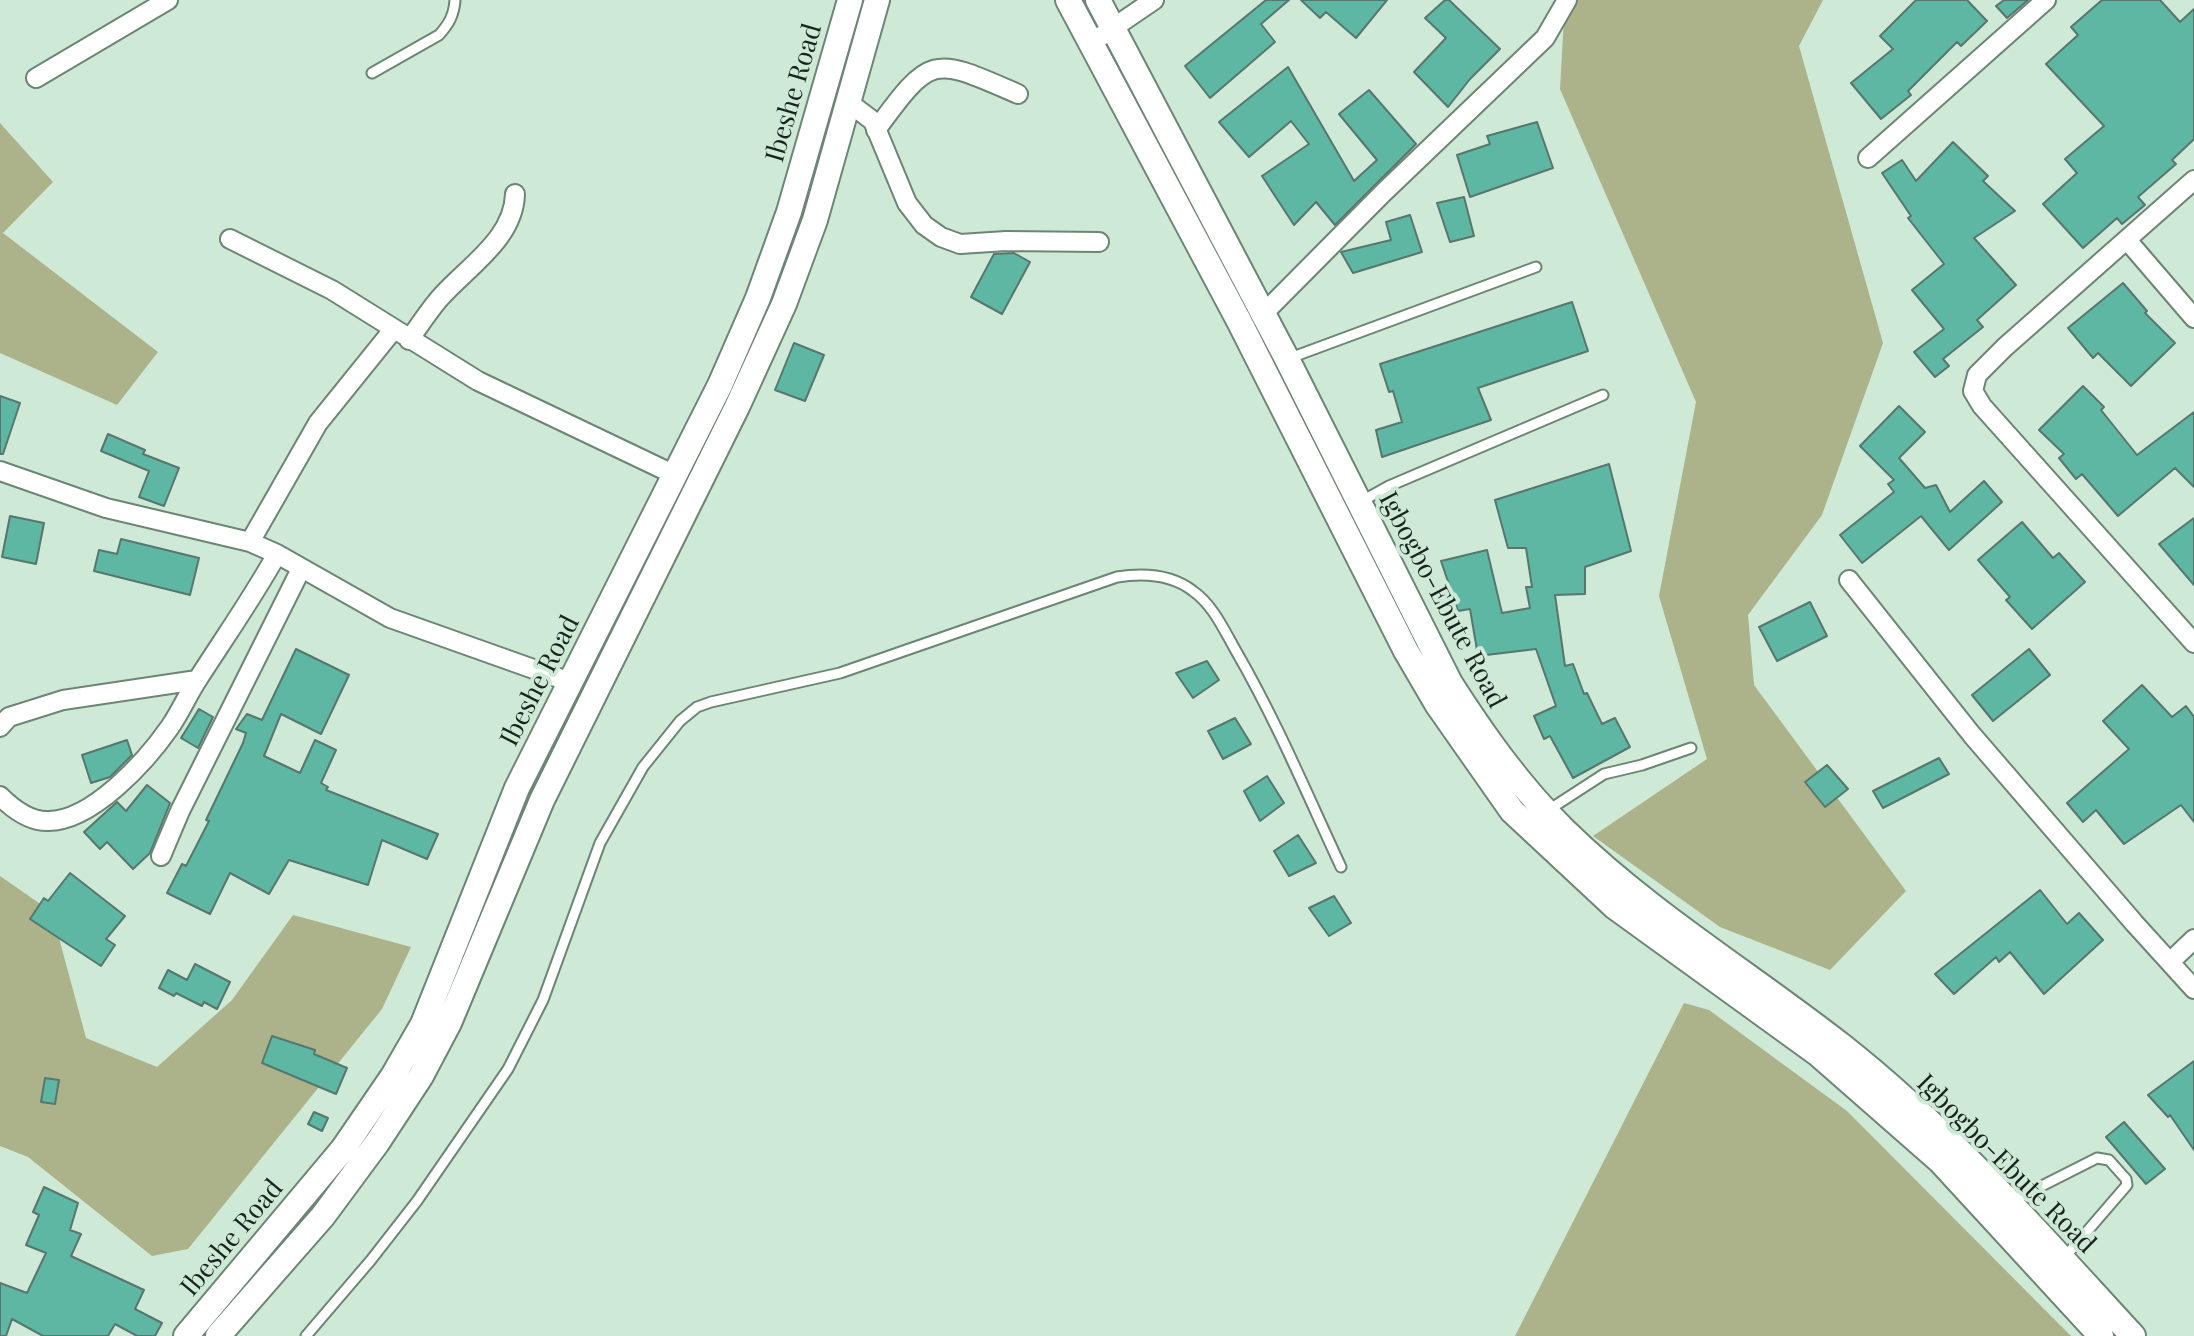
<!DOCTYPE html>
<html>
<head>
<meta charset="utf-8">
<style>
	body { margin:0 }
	canvas { display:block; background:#cee9d6 }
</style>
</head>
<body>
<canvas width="2194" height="1336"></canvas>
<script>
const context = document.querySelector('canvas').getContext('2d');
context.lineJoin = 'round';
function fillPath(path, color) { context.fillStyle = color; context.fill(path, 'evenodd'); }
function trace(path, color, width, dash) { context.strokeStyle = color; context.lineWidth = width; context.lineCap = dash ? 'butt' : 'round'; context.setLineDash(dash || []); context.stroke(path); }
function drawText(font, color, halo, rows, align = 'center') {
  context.font = font + ' "Playfair Display",serif'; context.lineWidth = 8; context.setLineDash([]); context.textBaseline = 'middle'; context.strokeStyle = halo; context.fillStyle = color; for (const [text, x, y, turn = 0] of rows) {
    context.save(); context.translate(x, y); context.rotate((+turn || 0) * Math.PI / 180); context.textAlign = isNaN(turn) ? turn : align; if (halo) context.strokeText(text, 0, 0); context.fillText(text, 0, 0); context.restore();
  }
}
fillPath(new Path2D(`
	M1565 0H1823L1799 46 1883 343 1822 515 1748 615 1754 685 1906 891 1830 970 1720 927 1593 836 1707 759 1659 596 1696 402 1560 89Z
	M0 123 53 182 3 233 158 352 117 405 0 353Z
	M0 876 52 912 86 1038 157 1067 232 1000 293 915 411 947 382 1009 188 1249 152 1256 28 1157 0 1146Z
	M1684 1003 1709 1010 1847 1111 2071 1336H1515Z`), '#acb38a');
const building = new Path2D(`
	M1266 0H1289L1261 24 1275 42 1210 98 1185 66Z
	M1301 0H1387L1356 38 1326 12 1320 18Z
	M1445 0H1449L1500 49 1470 79 1448 107 1414 72 1446 38 1425 18Z
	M1916 0H1967L1987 21 1961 46 1957 42 1908 91 1911 95 1881 119 1851 83 1893 49 1880 36Z
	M2004 0H2028L2007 18 1996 6Z
	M2102 0H2160L2180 22 2194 9V139L2172 160 2176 164 2138 197 2145 205 2122 224 2117 218 2083 248 2043 204 2077 173 2065 159 2104 126 2046 64 2078 35 2071 27Z
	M1288 67 1354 181 1377 160 1339 114 1369 90 1416 144 1335 225 1316 202 1294 225 1262 176 1309 144 1291 121 1249 157 1219 122Z
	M1537 122 1553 168 1470 197 1457 155 1490 144 1487 136Z
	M1953 142 1988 176 1983 181 2015 211 1974 238 2016 285 1977 320 1983 327 1943 359 1949 366 1935 377 1914 352 1944 329 1912 290 1944 264 1908 218 1911 216 1882 173 1902 160 1916 181Z
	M1464 197 1474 236 1450 242 1437 203Z
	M1410 215 1422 252 1353 273 1341 252 1391 240 1386 222Z
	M1014 253 1030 262 1002 314 971 297 994 254Z
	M2123 283 2147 311 2145 313 2175 343 2131 386 2098 353 2093 358 2068 328Z
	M1572 302 1588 351 1478 388 1491 420 1382 457 1376 430 1402 422 1393 391 1389 392 1380 364Z
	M794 343 824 355 805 401 775 390Z
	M2083 386 2104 407 2101 410 2137 455 2194 412V487L2175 468 2118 516 2082 474 2076 479 2059 458 2064 454 2039 430Z
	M0 396 20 403 3 454H0Z
	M1899 406 1925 432 1899 458 1925 488 1936 485 1950 512 1984 481 2002 502 1949 550 1921 516 1862 563 1840 535 1894 492 1888 484 1894 480 1860 446Z
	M108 434 145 450 143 454 179 468 164 506 139 497 149 471 101 451Z
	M1609 464 1631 551 1585 567V594L1555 595 1565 666 1573 664 1584 694 1587 693 1602 724 1615 718 1630 747 1573 778 1550 736 1544 739 1534 716 1556 706 1536 649 1478 656 1470 609 1458 611 1441 561 1487 550 1502 613 1530 608 1526 587H1532L1526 548H1508L1495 500Z
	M10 516 44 523 36 564 2 557Z
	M2194 518V585L2159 544Z
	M2022 522 2053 558 2059 553 2085 582 2032 629 2006 600 2010 597 1978 560Z
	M121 539 199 558 190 595 94 571 99 550 117 554Z
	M1810 602 1827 636 1777 661 1759 627Z
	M296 649 349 675 321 734 281 714 264 756 300 773 315 740 336 750 321 783 328 787 326 790 438 834 427 859 382 840 368 885 289 860 269 894 230 873 210 914 167 893 182 864 186 866 209 821 206 820 243 743 246 733 236 729 247 714 262 720Z
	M2029 649 2050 675 1993 721 1972 695Z
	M1207 661 1219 680 1193 698 1176 673Z
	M2142 685 2172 717 2186 706 2194 717V822L2181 805 2124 844 2096 810 2083 822 2067 803 2129 749 2103 721Z
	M199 709 213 717 198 748 181 738Z
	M1235 718 1251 744 1223 759 1208 731Z
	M127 740 132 755 110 777 91 783 82 755Z
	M1939 758 1949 774 1883 808 1873 791Z
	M1827 765 1848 789 1825 807 1805 782Z
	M1267 776 1284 803 1260 821 1244 791Z
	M147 785 170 803 150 853 133 869 107 842 100 849 84 832 117 802 126 811Z
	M1298 835 1316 863 1289 876 1274 851Z
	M70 873 125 916 106 939 115 945 101 966 30 919 44 898 48 901Z
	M2040 890 2067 924 2079 913 2103 940 2044 994 2010 952 1999 962 1996 957 1954 994 1935 974Z
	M1334 896 1351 923 1329 936 1309 908Z
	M195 964 230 982 217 1009 204 1002 202 1006 176 993 174 996 159 988 168 970 187 980Z
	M272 1036 315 1050 314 1054 347 1068 336 1094 262 1063Z
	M2194 1061V1150L2170 1115 2168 1117 2148 1095Z
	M45 1078 59 1080 55 1104 41 1102Z
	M314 1112 328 1118 322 1131 308 1124Z
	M2124 1122 2165 1169 2146 1184 2106 1137Z
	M44 1187 78 1203 70 1230 81 1234 71 1256 144 1290 135 1309 162 1323 155 1336H137L115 1324 108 1336H43L12 1319 6 1336H0V1283L27 1293 46 1253 26 1245 39 1215 33 1212Z`);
fillPath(building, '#5eb7a2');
trace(building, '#57776e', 2);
const service = new Path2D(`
	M372 73 439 35C449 24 454 15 455 0
	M1290 358 1536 267
	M1362 501 1389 486 1603 395
	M1547 811 1604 774 1642 765 1691 748
	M2010 1202 2097 1158 2109 1160 2126 1179 2127 1185 2065 1257
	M306 1336 371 1260 417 1201 508 1069 543 1000 600 843 643 767 680 721 697 707 711 702 840 673 1117 577C1143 573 1171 574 1193 591 1213 605 1224 630 1236 651 1276 720 1307 794 1341 867`);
const minor = new Path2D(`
	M1091 43 1154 0
	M36 78 168 0
	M848 102 873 121 907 203 924 225 941 237 960 244 1006 241 1099 242
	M876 130C932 53 933 57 1018 94
	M1868 158 2046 0
	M2194 180 2005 347 1977 375 1973 391 1982 406 2194 643
	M230 239 332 290 478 381 675 475
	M2127 240 2194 318
	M1262 315 1384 192 1545 38 1567 0
	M409 340C419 326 428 312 439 299 467 267 514 239 515 194
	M0 471 106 508 250 542 277 554 390 618 570 682
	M250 542 318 423 393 330
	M1849 580 1972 735 2135 924 2194 989
	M0 727 9 717 63 700 197 680
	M0 796C12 808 29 821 47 821 92 822 147 760 170 727 181 711 188 694 198 679 225 637 253 597 277 554
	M161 856 180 811 301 569
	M2170 962 2194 939`);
const secondary = new Path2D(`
	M1068 0 1239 321 1406 651 1437 704 1512 811 1615 907 1818 1054 1940 1161 2101 1336
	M1098 0 1287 359 1450 683C1484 736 1520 787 1565 831 1649 913 1750 974 1842 1046 1950 1131 2040 1235 2133 1336
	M186 1336 343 1149 393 1076 423 1024 517 788 720 385 758 298 789 212 850 0
	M218 1336 323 1216 377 1143 421 1076 449 1023 542 800 737 407 784 304 815 220 877 0`);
trace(service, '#6c8574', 13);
trace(minor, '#6c8574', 22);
trace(secondary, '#6c8574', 28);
trace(service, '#fff', 9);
trace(minor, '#fff', 18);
trace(secondary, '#fff', 24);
drawText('26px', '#18231c', '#cee9d6', [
	["Ibeshe Road",794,93,-74],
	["Igbogbo-Ebute Road",1442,600,62],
	["Ibeshe Road",540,681,-63],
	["Igbogbo-Ebute Road",2006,1164,45],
	["Ibeshe Road",232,1238,-50]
]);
</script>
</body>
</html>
